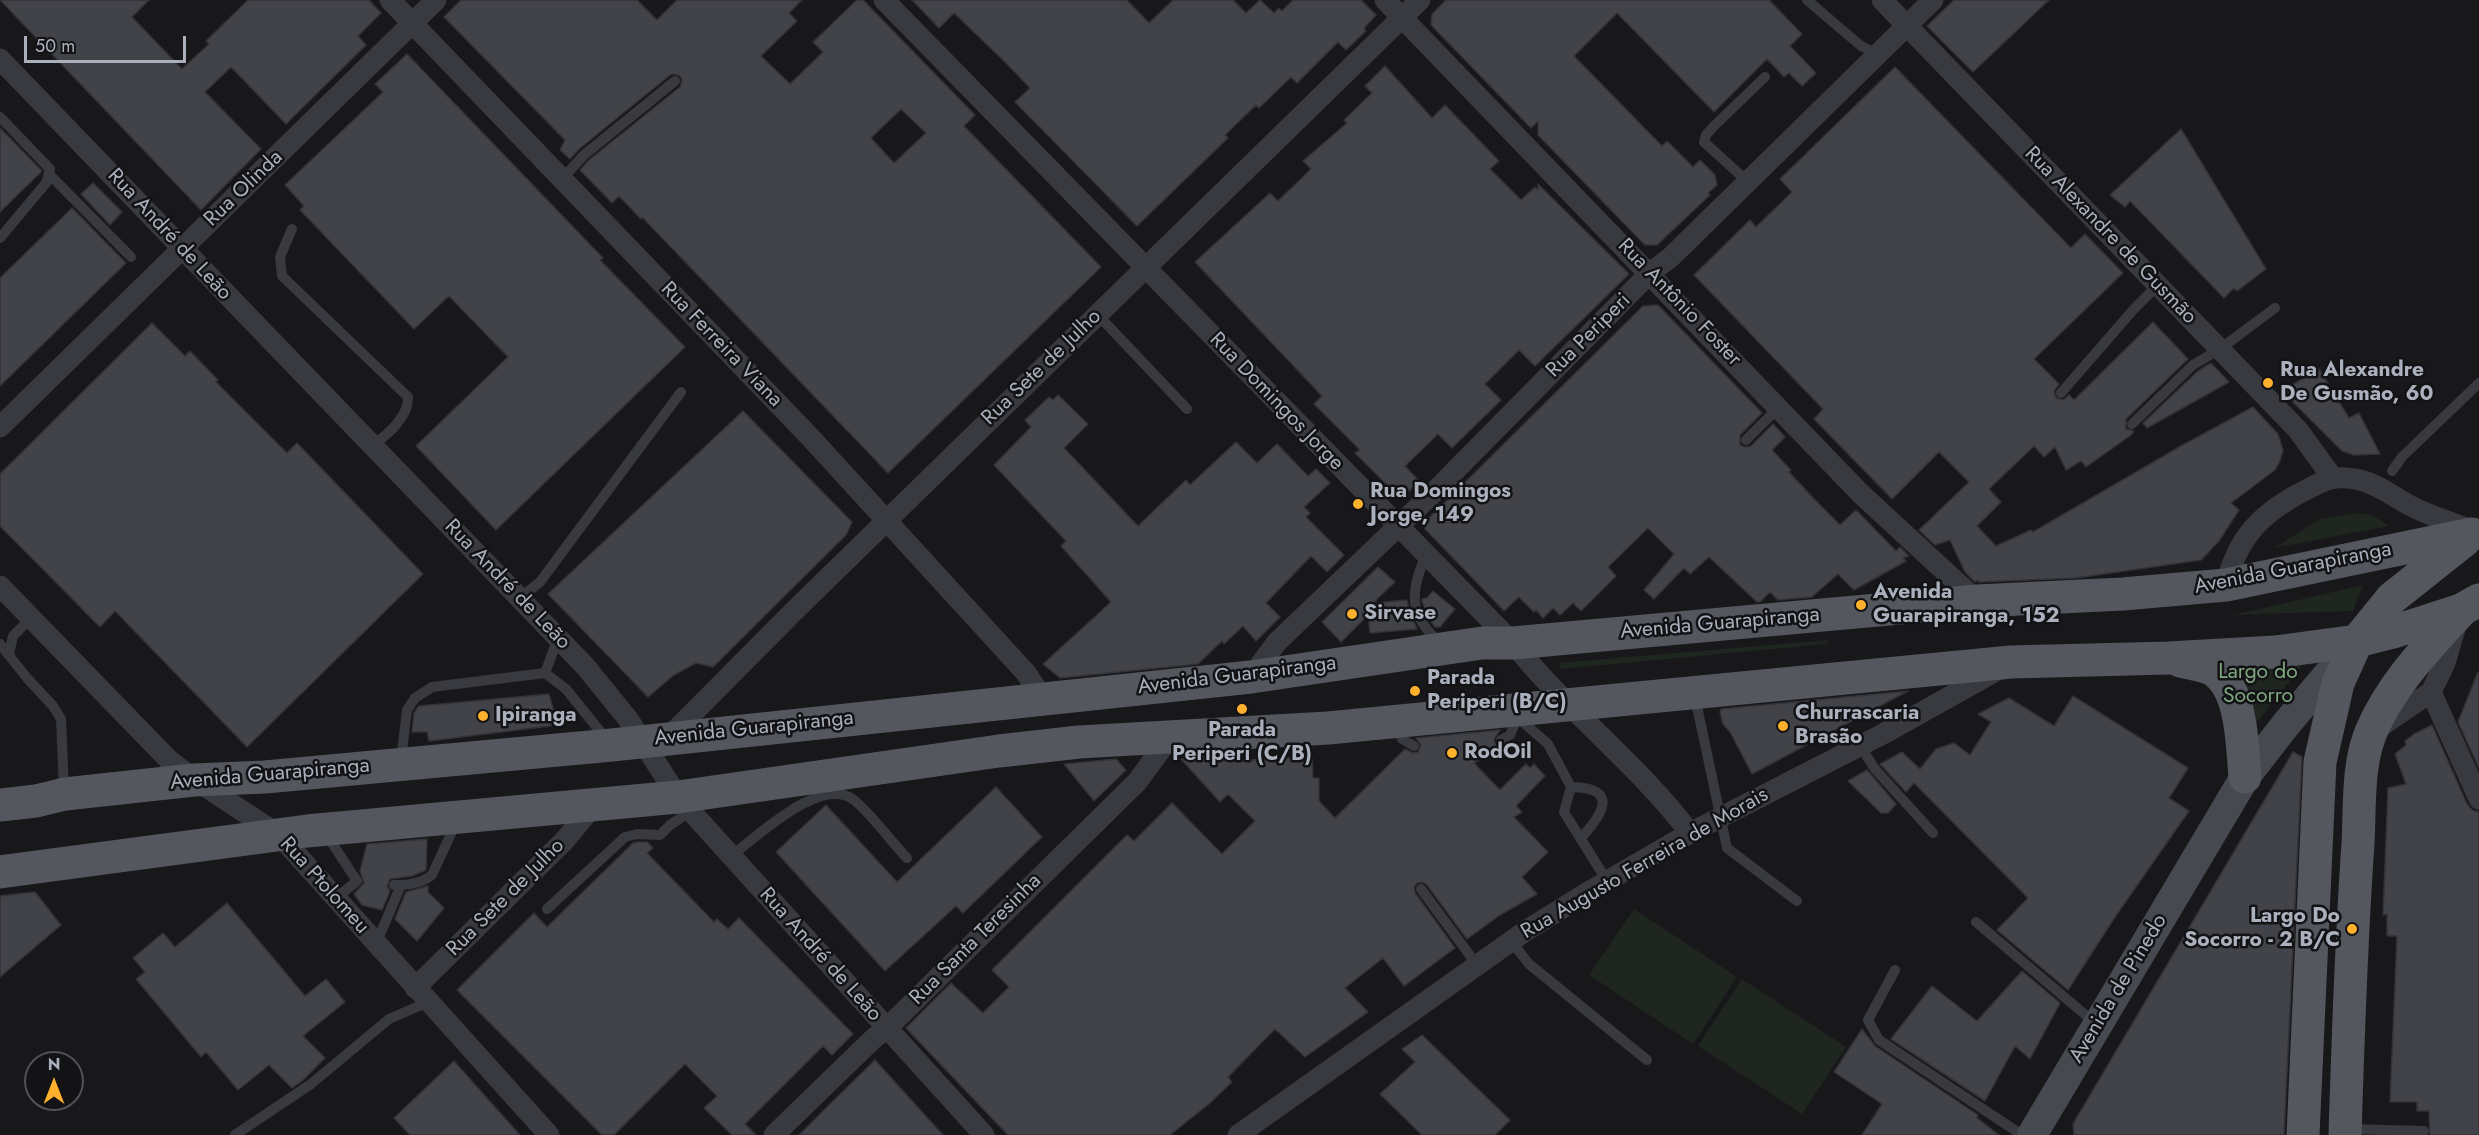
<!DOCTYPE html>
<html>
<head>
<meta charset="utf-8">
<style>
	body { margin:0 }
	#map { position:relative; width:2479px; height:1135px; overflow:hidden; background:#18181b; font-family:Jost,sans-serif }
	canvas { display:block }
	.north { position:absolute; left:24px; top:1051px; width:60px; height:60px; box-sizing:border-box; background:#131316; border:2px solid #4f5258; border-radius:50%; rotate:0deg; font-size:16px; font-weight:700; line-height:24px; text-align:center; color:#aab0bc }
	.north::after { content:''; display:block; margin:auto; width:21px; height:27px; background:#ffb02c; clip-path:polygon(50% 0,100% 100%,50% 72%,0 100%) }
	.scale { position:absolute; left:24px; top:36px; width:162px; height:27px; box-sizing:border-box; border:3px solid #aab0bc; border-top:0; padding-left:8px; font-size:18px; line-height:21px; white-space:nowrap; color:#aab0bc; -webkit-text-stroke:4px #131316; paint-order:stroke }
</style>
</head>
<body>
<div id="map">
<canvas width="2479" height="1135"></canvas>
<div class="north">N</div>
<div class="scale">50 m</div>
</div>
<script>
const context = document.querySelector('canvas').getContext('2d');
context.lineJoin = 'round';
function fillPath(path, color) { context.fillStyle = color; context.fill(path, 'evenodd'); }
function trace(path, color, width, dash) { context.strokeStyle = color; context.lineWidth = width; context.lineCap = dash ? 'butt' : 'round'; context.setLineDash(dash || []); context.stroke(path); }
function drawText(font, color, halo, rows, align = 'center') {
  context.font = font + ' Jost,sans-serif'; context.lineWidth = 5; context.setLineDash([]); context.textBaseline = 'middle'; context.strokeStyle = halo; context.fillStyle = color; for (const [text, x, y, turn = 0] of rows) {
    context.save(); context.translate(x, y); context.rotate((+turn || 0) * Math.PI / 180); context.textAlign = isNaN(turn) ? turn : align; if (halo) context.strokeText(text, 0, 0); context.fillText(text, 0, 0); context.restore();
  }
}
fillPath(new Path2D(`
	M2354 513 2372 515 2389 526 2274 548 2320 519Z
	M2363 585 2353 611 2233 615Z
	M1828 640 1827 644 1561 669 1558 663Z
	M2307 659 2245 737 2213 665Z
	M1634 909 1737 977 1693 1044 1589 975Z
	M1742 979 1846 1047 1802 1114 1698 1046Z`), '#1e261f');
const building = new Path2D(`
	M0 0H149L132 17 182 69 209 44 206 41 248 0H369L381 13 358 36 366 45 286 124 231 67 205 92 261 149 201 210Z
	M461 0H637L657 20 677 0H802L789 13 797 21 761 56 790 84 823 52 813 42 857 0H863L975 115 964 126 1101 267 888 473 642 217 641 219 619 196 612 203 580 170 589 160 680 87 682 80 680 76 674 74 670 75 579 149 570 159 560 150 565 140 444 17ZM901 109 926 133 894 163 871 138Z
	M912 0H1127L1149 23 1173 0H1233L1246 13 1260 0 1274 13 1279 8 1282 11 1293 0H1361L1376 15 1364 28 1366 31 1346 50 1338 42 1297 83 1291 77 1259 108 1256 105 1225 135 1228 138 1137 226 1015 102 1030 88 1005 62 954 13 939 28Z
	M1446 0H1769L1802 34 1790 46 1816 73 1802 86 1789 73 1784 77 1767 59 1714 112 1617 13 1574 56 1662 146 1667 141 1693 167 1700 160 1715 175 1717 185 1708 193 1710 195 1657 245H1645L1538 135V121L1531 128 1431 25 1432 14Z
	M1954 0H2049L1973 72 1927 26Z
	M407 54 603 258 600 260 685 347 496 530 416 446 508 357 449 296 414 329 300 210 304 206 285 185 383 92 375 84Z
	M1385 66 1432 118 1445 105 1499 161 1490 169 1521 200 1535 187 1538 190V184L1629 274 1535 366 1519 350 1485 384 1501 400 1452 448 1438 434 1405 466 1419 481 1402 498H1395L1385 489 1388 486 1355 453 1360 450 1314 404 1322 396 1195 262 1270 193 1278 201 1311 169 1303 161 1347 123 1344 120 1372 93 1365 86Z
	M1895 67 2071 248 2085 234 2123 273 2034 359 2059 384 2054 391 2056 398 2063 400 2069 395 2074 400 2153 322 2188 359 2126 419V429L2134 431 2131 435 2086 467 2081 461 2066 470 2055 447 2044 457 2034 446 1989 489 2001 502 1977 526 1996 546 2031 530 2033 532 2181 446 2253 407 2278 434 2283 450 2280 461 2275 470 2231 503 2239 510 2219 541 2201 560 2076 578 1979 582 1977 580 1975 582 1965 572 1950 540 1935 545 1919 530 1969 482 1939 452 1892 499 1814 419 1823 409 1694 275 1750 220 1756 227 1792 192 1780 179Z
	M0 128 42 171 0 212Z
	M2181 129 2266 269 2237 291 2234 288 2224 298 2130 201 2125 207 2110 195Z
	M93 183 122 212 110 225 81 194Z
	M72 208 126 263 0 386V278Z
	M1658 305 1762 413 1740 435V445L1745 447 1751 446 1773 424 1785 437 1772 450 1791 470 1789 472 1816 501 1840 525 1856 510 1896 551 1900 547 1909 556 1903 558 1906 561 1854 590 1838 574 1812 597 1778 600 1770 592 1760 602H1757L1709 557 1690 574 1684 568 1654 599 1644 590 1674 554 1648 528 1608 567 1616 576 1581 611 1573 603 1560 615 1553 608 1543 618 1536 610 1534 612 1519 597 1504 611 1485 591 1425 529 1426 521 1643 306Z
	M152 323 185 356 190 351 218 380 216 382 287 453 297 443 423 574 247 747 115 611 100 627 0 526V474Z
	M2211 363 2229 382 2147 428 2143 423 2198 371Z
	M2319 369 2349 418 2359 413 2380 454 2354 455 2342 451 2282 391Z
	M1058 395 1088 424 1064 448 1138 526 1186 480 1190 485 1236 442 1257 463 1277 444 1308 476 1316 469 1330 483 1304 507 1310 513 1306 517 1344 555 1327 572 1311 556 1266 603 1280 617 1256 641 1243 626 1224 644 1222 641 1198 664 1060 678 1043 664 1111 602 1061 546 1066 541 994 465 1031 427 1025 420 1049 397 1053 400Z
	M743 411 852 522 846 535 713 667 696 663 674 675 648 697 548 594Z
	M1378 567 1395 582 1373 603 1407 600 1410 614 1417 629 1370 633 1368 615 1341 642 1322 622Z
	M1433 591 1455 609 1440 627H1435L1429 619 1422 601V599L1427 598Z
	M2478 672H2479V768L2458 722Z
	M1908 691 1752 774 1730 732 1723 724 1720 712 1721 709Z
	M549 694 558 725 429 741 427 732H412L414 713 419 706Z
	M2073 696 2188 768 2169 798 2189 811 2115 917 2068 990 1997 930 2028 898 1914 783 1906 792 1880 764 1902 752 1920 769 1936 749 1954 743 1970 755 1991 722 1978 714 2009 698 2054 726Z
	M2432 725 2467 804 2472 810 2479 812V1135H2430L2429 1111H2417V1102H2390L2397 936H2387V914L2383 915 2388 788 2406 784 2395 754 2406 745 2405 741 2414 734Z
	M1500 730 1494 739 1495 744 1499 747 1474 763 1500 790 1526 764 1530 768 1534 764 1545 776 1516 806 1522 812 1514 817 1548 852 1522 877 1537 894 1500 915 1467 939 1427 885 1423 882 1417 883 1414 887 1415 893 1455 948 1404 986 1383 958 1345 988 1368 1012 1305 1057 1275 1029 1228 1077 1232 1082 1210 1103 1170 1135H1008L906 1028 951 983 983 1013 1009 987 992 970 1127 835 1134 841 1172 803 1222 854 1255 821 1228 794 1220 802 1181 759 1221 754 1227 761 1312 757 1313 778H1319V801L1335 818 1405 749 1413 753 1418 752 1421 745 1416 738Z
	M2293 752 2302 757 2284 1135H2074L2073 1124Z
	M1116 759 1126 770 1094 801 1064 764Z
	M1867 770 1896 804 1888 813H1881L1848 781Z
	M996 787 1042 837 963 913 956 906 885 971 776 852 826 805 897 882Z
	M427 839 426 870 412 876 390 879 387 886 390 891 382 910 362 905 354 894 364 883 360 871 367 844Z
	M638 842H647L653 848 647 853 714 922 717 919 728 929 739 918 853 1034 832 1055 823 1046 745 1124 756 1135H732L704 1108 717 1096 685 1064 614 1135H602L457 990 534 913 547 927 633 843Z
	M428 886V892L444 908 417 941 395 919 406 892Z
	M35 892 61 925 0 977V896Z
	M227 903 305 996 326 979 345 1002 303 1036 325 1058 303 1080 292 1088 269 1065 238 1090 206 1052 201 1057 136 979 145 972 133 958 163 933 175 947Z
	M2022 971 2060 1003 2030 1059 2015 1046 1985 1101 1891 1039 1932 986 1977 1021Z
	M1862 1029 1875 1046 1978 1115 1977 1118 1999 1135H1862L1882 1104 1834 1072Z
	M1422 1035 1510 1120 1495 1135H1422L1380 1094 1415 1062 1402 1049Z
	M875 1060 943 1135H799L828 1106Z
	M454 1061 494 1106 520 1135H410L394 1118Z`);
fillPath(building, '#424348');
trace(building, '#323237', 1.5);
trace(new Path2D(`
	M1807 0 1861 46 1878 54
	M0 117 50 169 46 183 0 238
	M50 175 131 257
	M562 179 584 155 675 81
	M1748 182 1704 142 1706 135 1713 127 1765 77
	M292 229 280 257 282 276 408 397C409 417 387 435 372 446
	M1097 314 1187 409
	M2061 393 2133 310 2158 285
	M2132 424 2193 365 2220 349 2275 308
	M1746 440 1779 407
	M2392 471 2402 457 2479 383
	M1426 555C1410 591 1408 615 1440 643
	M520 598 540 582 681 392
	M0 644 27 678 53 706 61 719 64 790
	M9 654 13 636 30 619
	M545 673 558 638
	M1695 697 1727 848 1797 901
	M1517 717 1548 744 1571 787 1564 812 1607 881
	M1396 725 1402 739 1414 746
	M1501 740 1510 735 1519 714
	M1860 746 1875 769 1933 833
	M401 760 407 710 415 698 432 687 545 673 566 689 607 740
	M1571 787C1620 788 1603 814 1581 838
	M326 834 357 881 336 898
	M731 856C756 838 821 774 854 800 872 815 890 840 907 858
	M394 885C408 885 420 884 432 875L456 823
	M1421 889 1477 965
	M547 909 625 837 637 834 660 835 670 825 691 811
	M1976 922 2095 1023
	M1511 941 1529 964 1647 1060
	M376 944 401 885
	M1895 970 1868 1020 1879 1040 2022 1135
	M2348 1129 2424 1131
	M235 1135 311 1084 389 1019 428 1002`), '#393a40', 10);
trace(new Path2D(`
	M390 0 810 437 1026 673 1043 699
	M884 0 1513 643C1567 711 1638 764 1690 833
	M1385 0 1860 493 1977 601
	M1882 0 2298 430 2332 477
	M0 59 585 666 628 719 678 797 984 1135
	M0 427 436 0
	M2226 585C2237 538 2261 513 2304 491 2325 480 2335 474 2360 480 2381 485 2397 500 2417 509 2436 518 2457 524 2476 532
	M0 586 168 759C203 788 243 810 280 836L549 1135
	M1251 677 1277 642 1434 492 1650 273 1671 257 1933 0
	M2431 692 2479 799
	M2375 730 2431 692 2445 663 2457 622
	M667 739 793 612 1420 0
	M415 988 564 841 594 805
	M774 1135 873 1039 886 1029 1137 782 1170 737
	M1238 1135 1524 932 1590 891 1690 833 1883 734 2001 668`), '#393a40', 21);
trace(new Path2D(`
	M2032 1135 2245 777 2287 723 2349 650`), '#474950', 30);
trace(new Path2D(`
	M2180 661C2189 663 2203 665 2211 669 2243 686 2242 746 2245 777
	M0 805 36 801 65 794 194 780 265 777 612 745 1251 677 1482 643H1513L1977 601 2123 594 2226 585 2472 534
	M0 872 307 831 678 797 999 751 1079 742 1328 728 2011 662 2169 658 2275 652 2357 641 2393 632 2461 610 2479 600
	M2303 1135 2320 762 2338 683 2357 641 2392 598 2465 540
	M2345 1135C2348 1038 2351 941 2358 844 2360 808 2357 766 2371 732 2391 685 2426 649 2460 612`), '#55575f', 33);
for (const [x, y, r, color] of [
	[2268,383,6,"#ffb02c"],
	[1358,504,6,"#ffb02c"],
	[1861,605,6,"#ffb02c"],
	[1352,614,6,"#ffb02c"],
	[1415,691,6,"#ffb02c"],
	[1242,709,6,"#ffb02c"],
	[483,716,6,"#ffb02c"],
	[1783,726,6,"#ffb02c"],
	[1452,753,6,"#ffb02c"],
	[2352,929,6,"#ffb02c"]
]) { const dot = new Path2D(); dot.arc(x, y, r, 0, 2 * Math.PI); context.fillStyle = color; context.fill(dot); trace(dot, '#131316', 2); }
drawText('21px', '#aab0bc', '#131316', [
	["Rua Olinda",244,189,-44],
	["Rua André de Leão",169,235,47],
	["Rua Alexandre de Gusmão",2110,236,46],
	["Rua Antônio Foster",1679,303,46],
	["Rua Periperi",1589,336,-45],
	["Rua Ferreira Viana",721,345,46],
	["Rua Sete de Julho",1042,368,-44],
	["Rua Domingos Jorge",1276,402,46],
	["Avenida Guarapiranga",2293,569,-11],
	["Rua André de Leão",507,585,46],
	["Avenida Guarapiranga",1720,624,-5],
	["Avenida Guarapiranga",1237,676,-7],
	["Avenida Guarapiranga",754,729,-6],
	["Avenida Guarapiranga",270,775,-5],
	["Rua Augusto Ferreira de Morais",1645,864,-30],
	["Rua Ptolomeu",324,886,48],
	["Rua Sete de Julho",506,898,-45],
	["Rua Santa Teresinha",976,940,-45],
	["Rua André de Leão",820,955,48],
	["Avenida de Pinedo",2119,989,-59]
]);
drawText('bold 21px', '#aab0bc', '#131316', [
	["Rua Alexandre",2280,371],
	["De Gusmão, 60",2280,395],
	["Rua Domingos",1370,492],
	["Jorge, 149",1370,516],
	["Avenida",1873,593],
	["Guarapiranga, 152",1873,617],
	["Sirvase",1364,614],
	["Parada",1427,679],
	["Periperi (B/C)",1427,703],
	["Churrascaria",1795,714],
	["Brasão",1795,738],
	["Ipiranga",495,716],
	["Parada",1242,731,"center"],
	["Periperi (C/B)",1242,755,"center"],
	["RodOil",1464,753],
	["Largo Do",2340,917,"right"],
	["Socorro - 2 B/C",2340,941,"right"]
], 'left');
drawText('21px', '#7fa880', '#131316', [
	["Largo do",2258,673],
	["Socorro",2258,697]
]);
</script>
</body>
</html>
